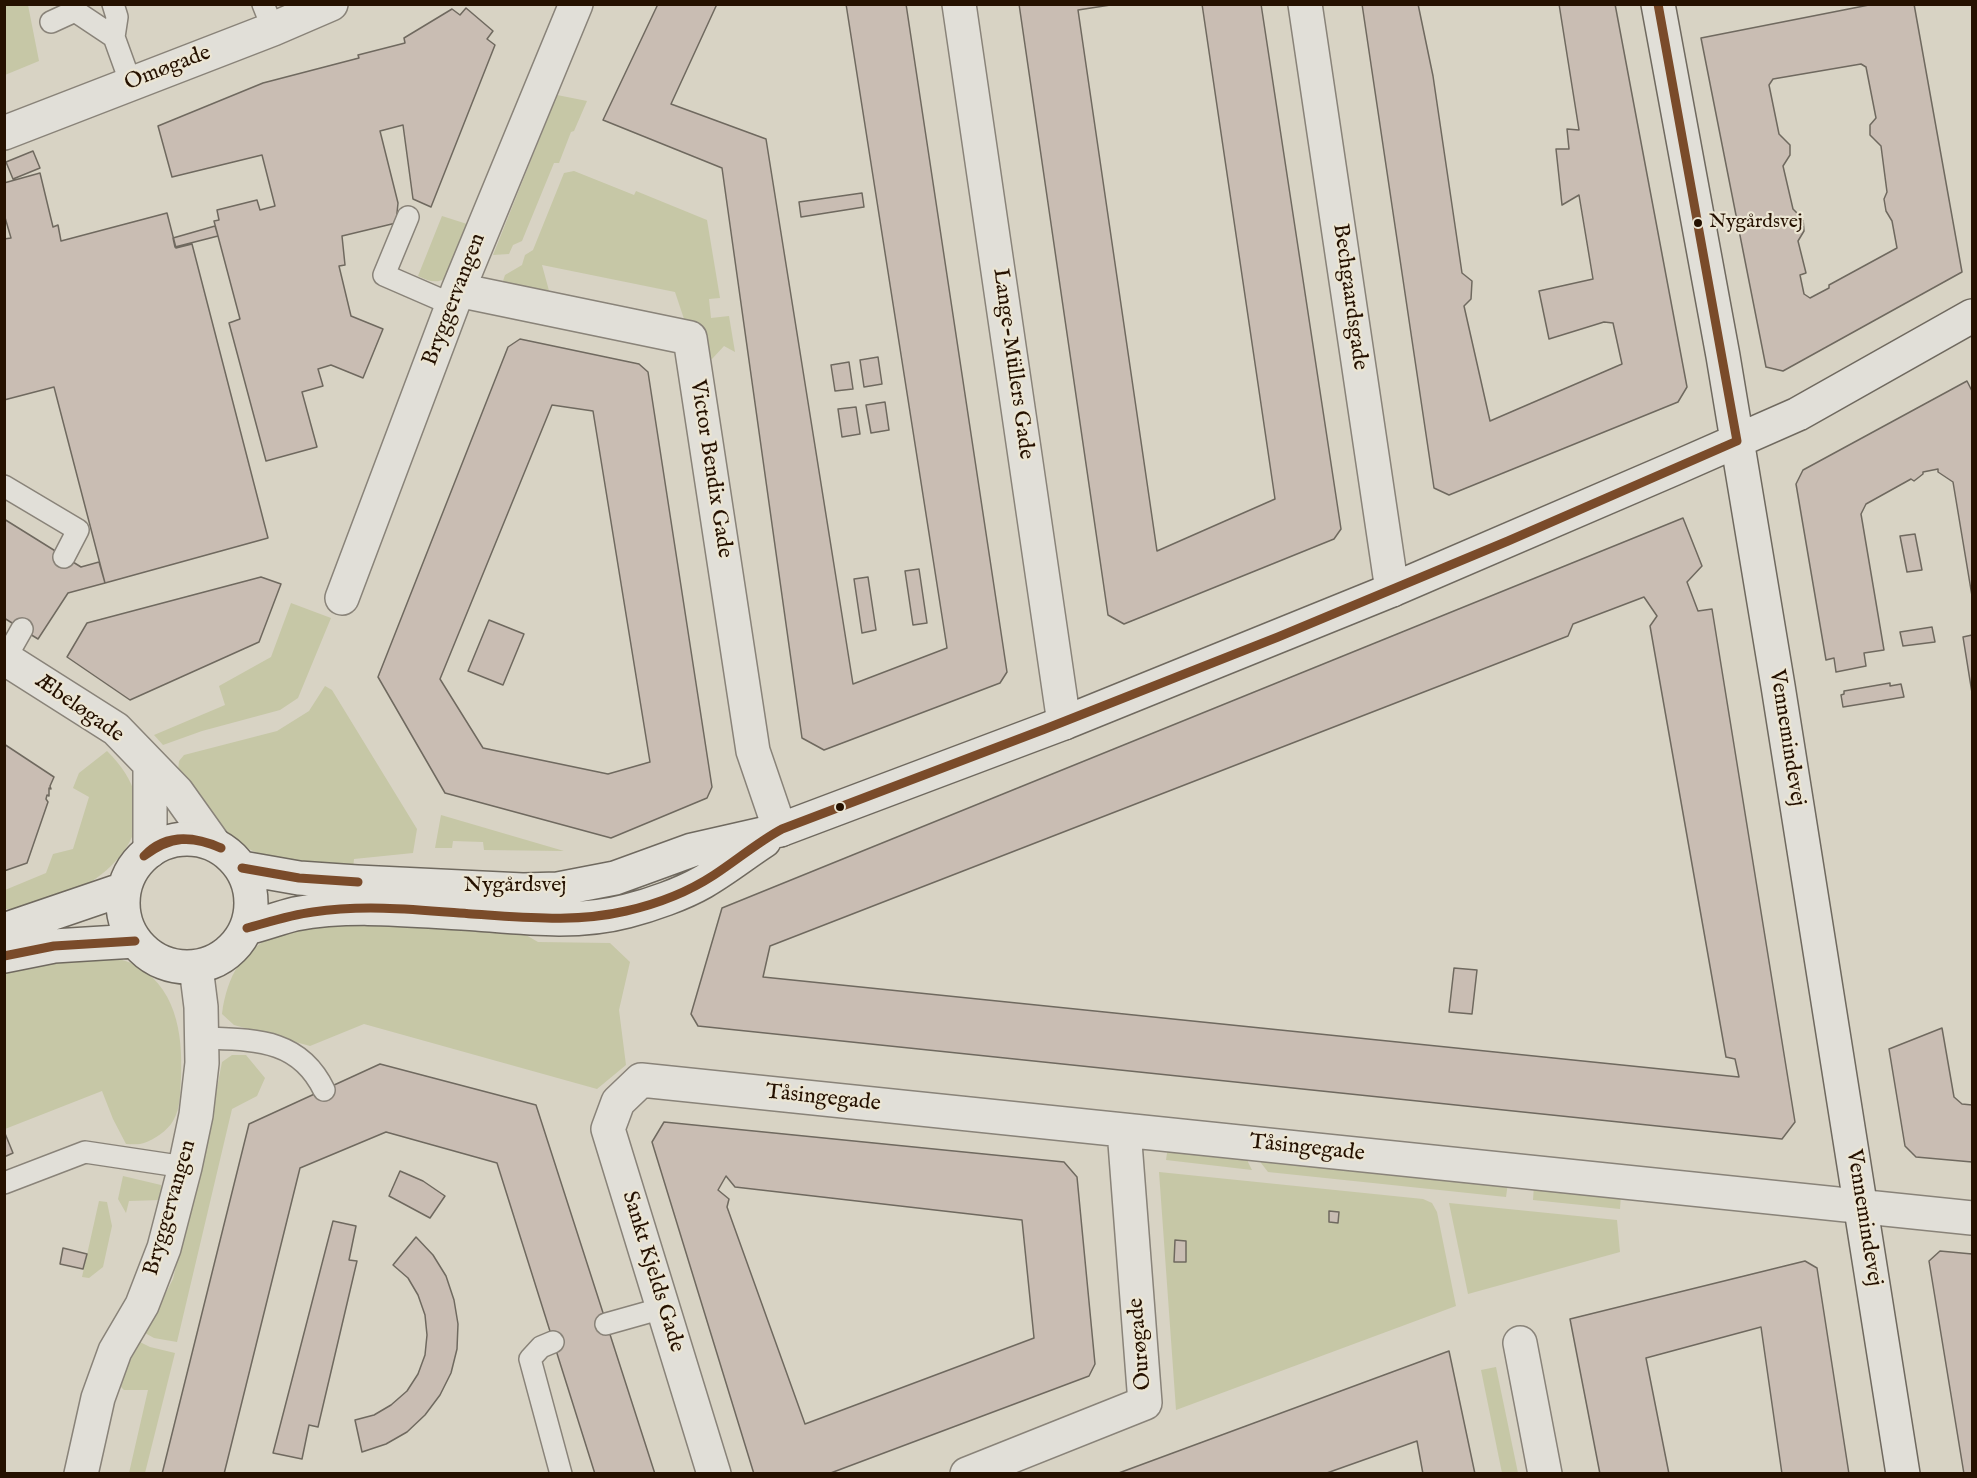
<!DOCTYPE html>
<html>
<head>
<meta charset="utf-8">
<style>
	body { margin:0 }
	#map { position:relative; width:1977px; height:1478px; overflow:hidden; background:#d8d3c4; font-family:"IM FELL English",serif }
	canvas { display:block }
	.frame { position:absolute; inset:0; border:6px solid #251100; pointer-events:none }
</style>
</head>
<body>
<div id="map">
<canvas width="1977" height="1478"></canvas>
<div class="frame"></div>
</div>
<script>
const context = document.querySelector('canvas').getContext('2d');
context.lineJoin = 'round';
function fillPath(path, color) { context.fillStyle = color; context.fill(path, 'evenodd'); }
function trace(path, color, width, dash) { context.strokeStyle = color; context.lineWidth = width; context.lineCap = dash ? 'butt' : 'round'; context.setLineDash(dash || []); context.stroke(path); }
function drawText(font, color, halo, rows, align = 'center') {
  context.font = font + ' "IM FELL English",serif'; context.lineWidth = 4.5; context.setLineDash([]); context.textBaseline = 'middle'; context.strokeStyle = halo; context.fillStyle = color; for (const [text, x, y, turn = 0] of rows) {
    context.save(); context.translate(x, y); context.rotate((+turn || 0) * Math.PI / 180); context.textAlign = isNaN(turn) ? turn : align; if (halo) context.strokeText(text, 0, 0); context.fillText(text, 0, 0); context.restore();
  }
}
fillPath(new Path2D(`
	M5 4 28 5 39 61 5 75Z
	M557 95 587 101 574 131 571 132 559 163H554L522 241 513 245 509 254 493 255Z
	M574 171 634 195 636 191 707 220 720 298 709 299 711 318 729 316 735 352 724 346 712 359 709 358 705 330 686 325 675 292 542 265 551 298 501 287 505 275 522 265 525 255 533 250 564 173Z
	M442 216 467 224 469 227 447 278C436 284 428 281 418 276Z
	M291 603 331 618 298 698 280 710 202 731 163 745 154 735 225 705 219 686 271 657Z
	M325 686 332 690 417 829 413 853 354 859 353 869 267 858 249 849 215 822 178 771 179 761 184 755 277 731 309 711Z
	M107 751C168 811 129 868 63 897 55 901 46 906 37 908 27 911 15 909 5 909V890L46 873 53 854 73 849 89 797 73 788 79 773Z
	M441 815 564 851 484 850 483 842 453 841 452 848H435Z
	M357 921 512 927 538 942 610 943 630 962 619 1010 626 1065 597 1089 364 1024 310 1046 234 1025 222 1014C233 933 288 927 357 921Z
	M54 957C78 957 109 953 131 963 176 984 183 1033 181 1077 180 1092 181 1108 173 1121 168 1130 154 1140 144 1143 139 1145 132 1144 126 1144L113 1119 102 1091 5 1129 4 975Z
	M232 1055H246L265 1078 257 1096 232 1109 177 1342 154 1338 145 1333 173 1279 211 1119 222 1062Z
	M1168 1146 1248 1154V1162L1252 1170 1166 1160Z
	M1259 1156 1508 1183 1506 1197 1268 1172 1261 1163Z
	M1159 1172 1423 1199 1432 1203 1437 1212 1456 1306 1176 1410Z
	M123 1176 161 1185V1200L129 1201 126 1213 118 1199Z
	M1534 1185 1621 1195 1620 1209 1533 1200Z
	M99 1201 107 1202 112 1226 103 1267 89 1278 82 1277Z
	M1449 1203 1617 1220 1620 1252 1468 1294Z
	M140 1342 150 1347 175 1353 145 1473H129L148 1390H124L121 1387 122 1376Z
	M1496 1367 1518 1473H1502L1481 1370Z`), '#c6c7a6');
const building = new Path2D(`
	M658 4H717L671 104 766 139 853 684 947 648 846 4H906L1007 672 1000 683 824 750 802 738 722 168 603 120Z
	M1019 4H1117L1078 10 1157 551 1275 499 1202 4H1261L1341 529 1334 539 1124 624 1108 615Z
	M1362 4H1418L1433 76 1462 273 1472 281 1471 299 1464 306 1490 421 1622 364 1613 323 1604 322 1549 339 1539 291 1593 279 1579 195 1562 205 1556 149H1569L1567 129 1579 130 1559 4H1615L1687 387 1678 402 1449 495 1434 488Z
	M1874 4H1914L1962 272 1783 371 1766 367 1701 38ZM1861 64 1866 67 1876 118 1870 125V135L1881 146 1887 192 1884 199 1886 211 1892 221 1897 248 1829 285V288L1810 298 1804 294 1800 275 1806 273 1798 241 1804 231 1803 219 1793 209 1783 166 1790 155V145L1779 134 1769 85 1773 79Z
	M466 8 493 31 487 39 495 45 431 207 413 199 403 125 380 131 398 203 396 223 342 236 345 265 339 266 351 316 383 329 363 378 331 365 318 369 323 386 302 392 317 447 266 461 229 323 240 319 214 221 219 220 217 210 257 200 260 210 275 206 262 155 172 177 158 126 263 83 359 58 358 55 405 43 404 38 452 9 460 15Z
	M33 151 40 168 13 179 6 162Z
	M40 173 53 227 58 225 61 241 167 213 176 248 192 244 268 538 105 583 54 387 4 400V239L11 238 4 214V183Z
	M862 193 864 207 801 217 799 202Z
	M215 226 218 236 175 247 173 238Z
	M520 339 639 364 648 372 712 787 707 798 611 838 445 793 378 677 508 347ZM552 405 593 411 650 762 608 774 483 748 440 679Z
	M878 357 882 384 864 387 860 360Z
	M849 362 853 389 835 391 831 365Z
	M1967 381 1972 391V596L1953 482 1938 472V469L1923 472V474L1914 481 1911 479 1866 504 1861 514 1884 650 1864 653 1866 666 1836 672 1834 658 1826 660 1796 484 1803 470Z
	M885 402 889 430 871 433 866 405Z
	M856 407 860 434 842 437 838 409Z
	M1683 518 1702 566 1687 582 1698 611 1712 609 1795 1122 1782 1139 698 1026 691 1014 722 908ZM1644 597 1657 616 1650 626 1726 1057 1735 1059 1739 1077 763 977 770 946 1568 636 1573 624Z
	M4 519 81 567 99 562 105 583 68 593 38 639 4 618Z
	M1915 534 1922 570 1907 572 1900 536Z
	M919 569 927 623 913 625 905 571Z
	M261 577 281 584 259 642 130 700 67 657 87 623Z
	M868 577 876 630 862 633 854 579Z
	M489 620 524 634 503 685 468 671Z
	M1932 627 1935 642 1903 646 1900 632Z
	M1972 635V693L1963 637Z
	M1890 683V686L1901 684 1904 697 1843 707 1841 695 1844 694V691Z
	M4 744 54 777 50 786 51 789 49 788V796L47 795 46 799 48 802 27 863 4 871Z
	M1454 968 1477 970 1472 1014 1449 1012Z
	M1942 1028 1954 1097 1962 1104 1972 1105V1162L1916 1157 1905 1146 1889 1049Z
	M380 1064 536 1105 655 1474H595L497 1163 386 1132 300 1168 224 1474H162L249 1124Z
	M664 1122 1064 1162 1077 1177 1095 1364 1089 1376 828 1474H754L652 1142ZM726 1176 735 1187 1022 1220 1034 1338 805 1424 727 1207 729 1199 718 1190Z
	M4 1131 13 1153 4 1157Z
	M400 1171 423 1181 445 1196 430 1218 389 1196Z
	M1329 1211 1339 1212 1338 1223 1329 1222Z
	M333 1221 356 1226 349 1260 357 1261 318 1427 309 1425 302 1459 273 1453Z
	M416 1237 433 1255 446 1276 454 1300 458 1324 457 1349 451 1373 440 1395 425 1415 407 1432 386 1444 362 1452 355 1420 374 1415 391 1405 407 1391 418 1374 425 1355 427 1335 425 1315 418 1295 408 1278 393 1265Z
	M1175 1240 1186 1241V1262H1174Z
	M63 1248 87 1254 83 1269 60 1264Z
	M1940 1251 1972 1254V1474H1964L1929 1261Z
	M1805 1261 1817 1268 1849 1474H1782L1761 1327 1646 1358 1669 1474H1600L1570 1319Z
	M1449 1351 1475 1474H1423L1417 1441 1324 1474H1116Z`);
fillPath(building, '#c9bdb3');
trace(building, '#6f695f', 1.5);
const lane = new Path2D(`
	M113 4 117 17 114 37
	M263 4 273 29
	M51 22 75 11 114 37 131 84
	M408 217 384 275 453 305
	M4 486 78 530 64 557
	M5 659 22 629
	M203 1038C254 1040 299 1038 324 1090
	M4 1183 85 1152 185 1167
	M606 1324 663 1308
	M553 1342 541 1347 530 1359 561 1474`);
const street = new Path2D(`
	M959 4 1064 723
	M1305 4 1392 590
	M4 133 273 29 331 4
	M458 290 690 338 753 751 780 830
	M342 598 458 290 576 4
	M4 658 116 729 177 792 214 844
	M150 851V765
	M1520 1343 1545 1474
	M81 1474 98 1398 115 1351 142 1305 164 1248 185 1167 196 1115 202 1063 201 1007 196 967
	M714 1474 608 1129 618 1102 641 1080 1972 1218
	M967 1474 1145 1403 1124 1130`);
const secondary = new Path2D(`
	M1658 4 1723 356 1778 686 1903 1474
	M123 903a64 64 0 1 1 128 0a64 64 0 1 1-128 0Z
	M242 868 299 878 357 882 523 890 558 889 615 878 692 850 780 830 1064 723 1392 590 1673 469 1798 414 1972 316
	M247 928C263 924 279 918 295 914 354 903 418 911 477 914 527 918 578 924 627 911 651 905 682 894 703 882 724 870 744 854 764 841
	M4 930 124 889
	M4 956 54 946 135 941`);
trace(lane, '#898379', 24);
trace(street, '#898379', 36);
trace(secondary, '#6f695f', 36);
trace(lane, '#e1dfd8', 21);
trace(street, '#e1dfd8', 33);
trace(secondary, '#e1dfd8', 33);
trace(new Path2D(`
	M1658 4 1737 441
	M144 856C166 833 194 836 221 848
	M144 856C171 836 191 835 221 848
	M242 868 299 878 358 882
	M247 928C269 922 290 915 313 912 366 904 420 910 472 914 524 917 575 923 626 911 657 904 688 892 714 875 737 860 758 842 782 829L1045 729 1278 637 1508 541 1737 441
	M4 956 54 946 135 941`), '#7a4b2a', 9);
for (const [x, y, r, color] of [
	[1698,223,5,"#251100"],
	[840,807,5,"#251100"]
]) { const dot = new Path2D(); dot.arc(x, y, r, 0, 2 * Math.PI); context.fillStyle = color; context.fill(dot); trace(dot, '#ebe5d3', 2); }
drawText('20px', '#251100', '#ebe5d3', [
	["Nygårdsvej",1709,223]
], 'left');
drawText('22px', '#251100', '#ebe5d3', [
	["Omøgade",168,69,-21],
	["Bechgaardsgade",1349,297,82],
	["Bryggervangen",455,300,-69],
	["Lange-Müllers Gade",1012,364,82],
	["Victor Bendix Gade",710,469,81],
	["Æbeløgade",79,709,35],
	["Vennemindevej",1786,738,81],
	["Nygårdsvej",515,886],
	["Tåsingegade",823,1099,6],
	["Tåsingegade",1307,1149,6],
	["Bryggervangen",171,1208,-74],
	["Vennemindevej",1863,1218,81],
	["Sankt Kjelds Gade",652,1272,73],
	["Ourøgade",1141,1344,-95]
]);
</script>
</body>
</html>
